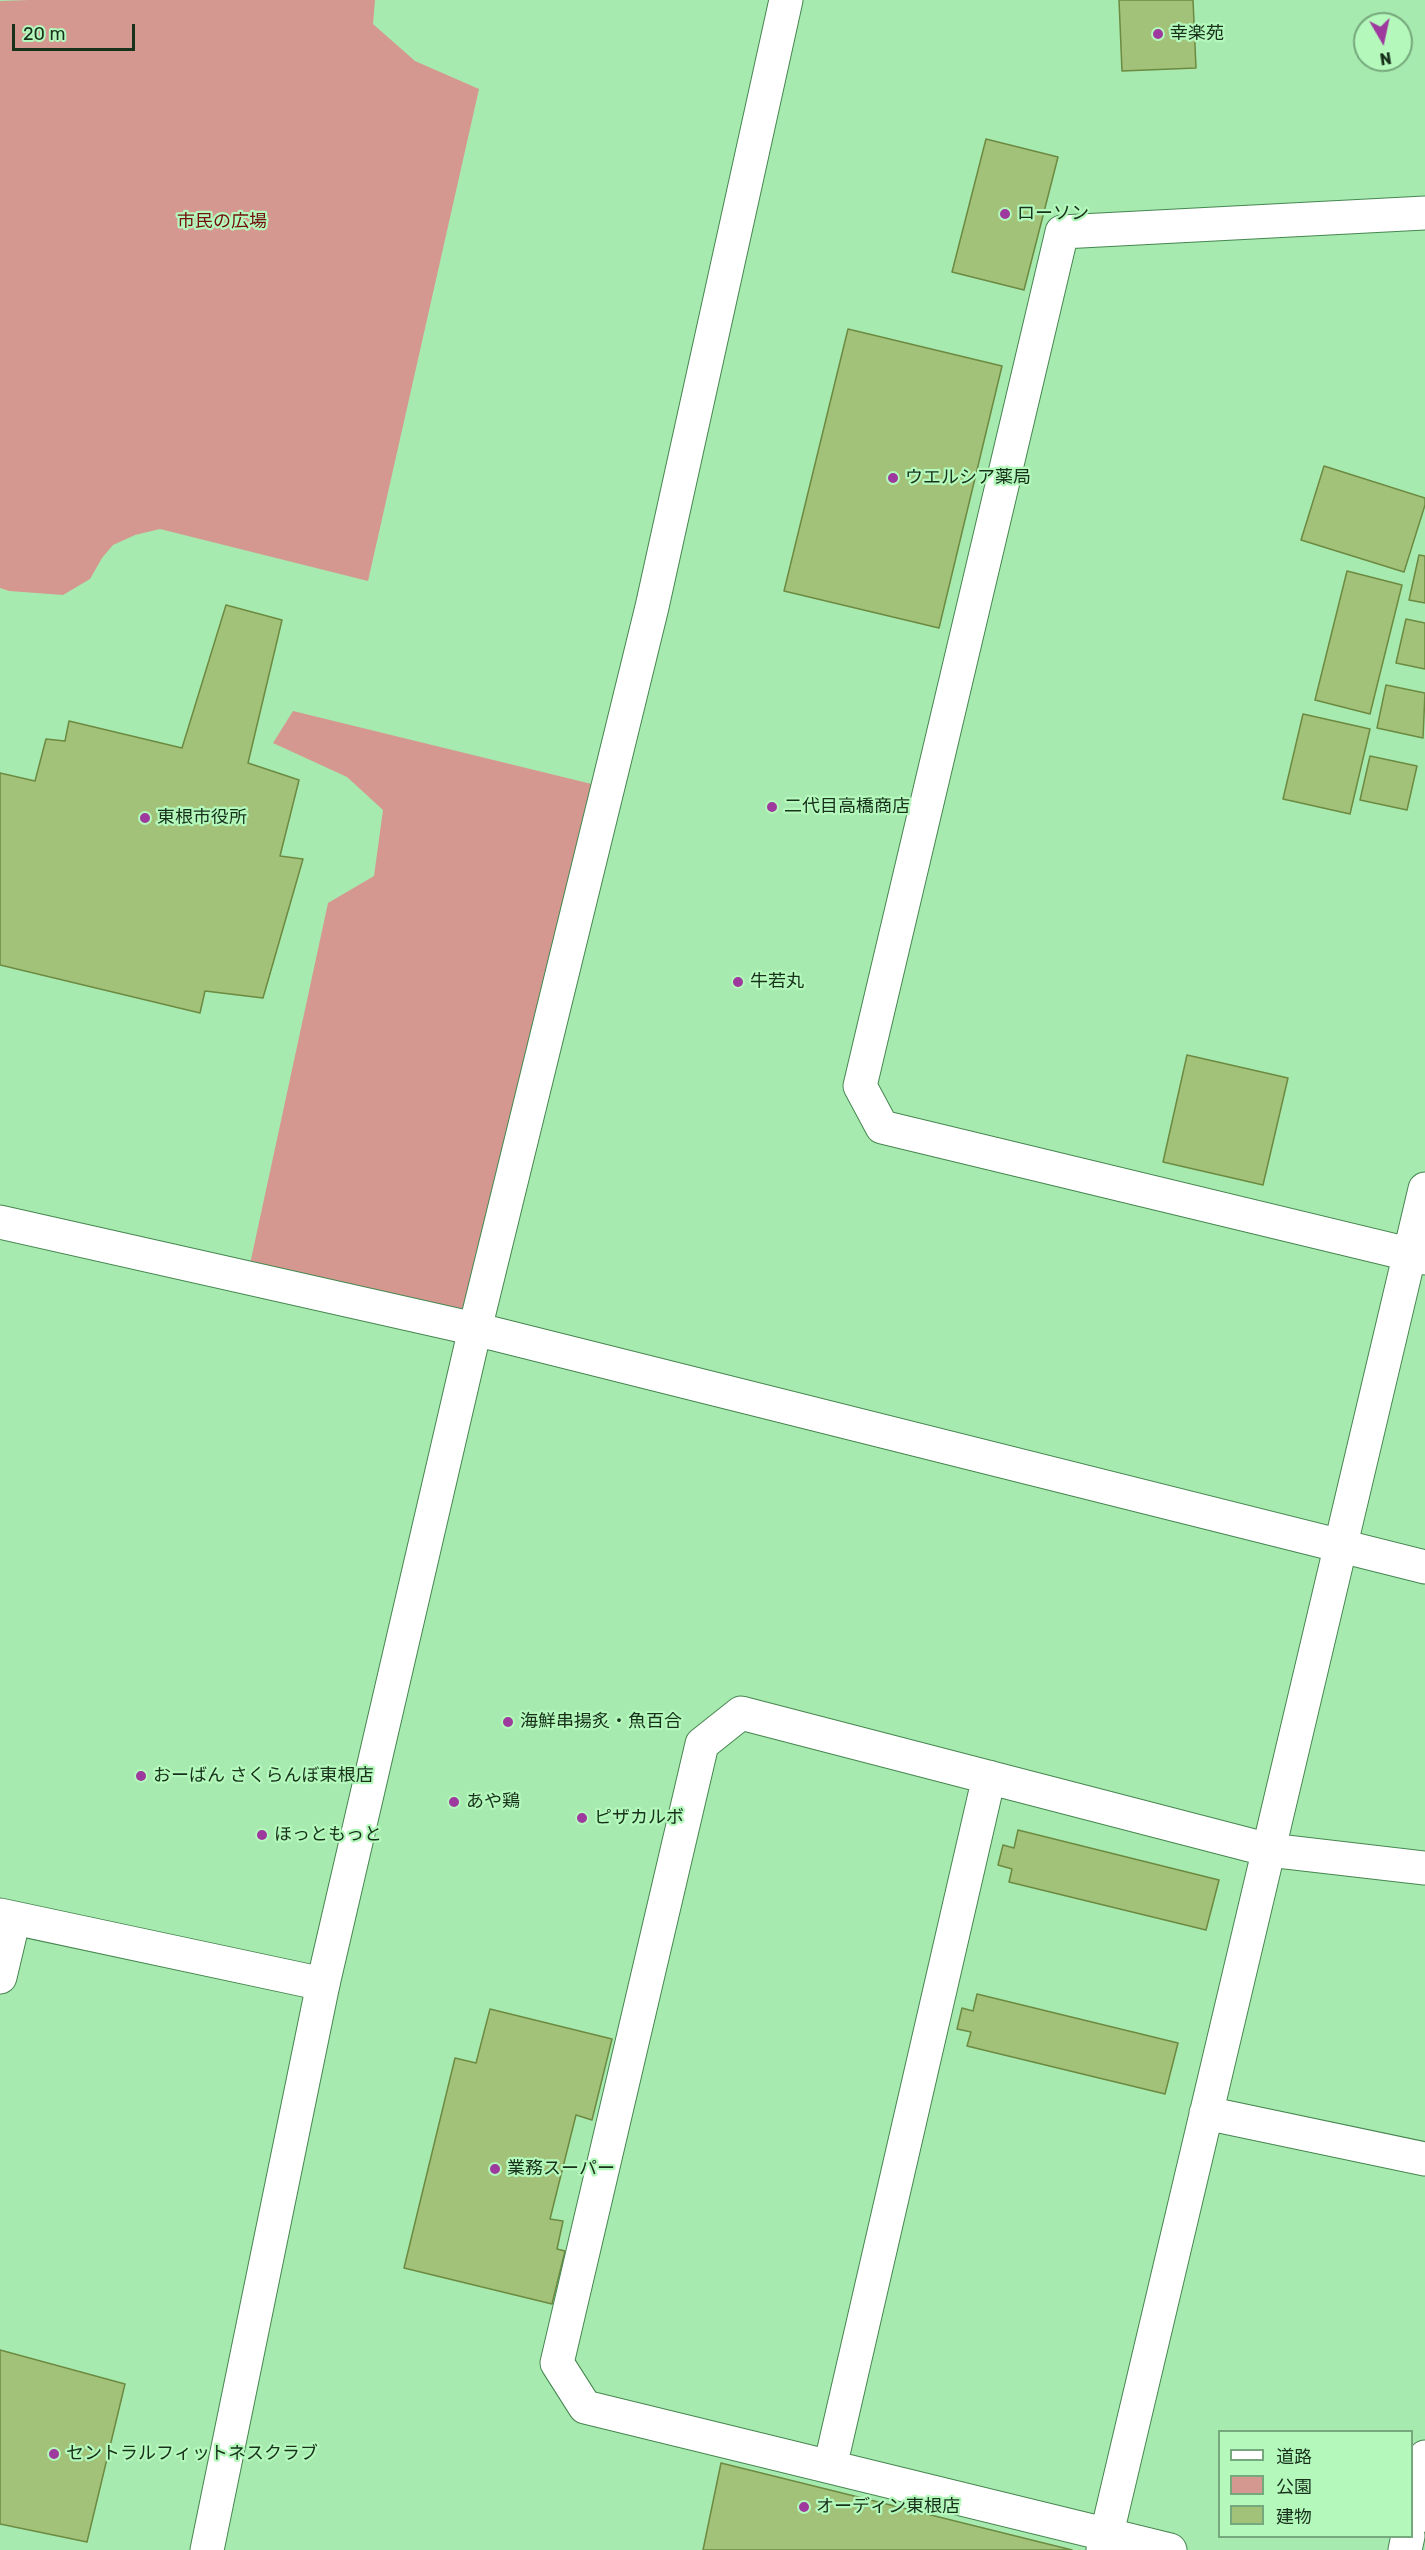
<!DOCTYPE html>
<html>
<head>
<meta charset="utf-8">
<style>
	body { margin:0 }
	#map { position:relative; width:1425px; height:2550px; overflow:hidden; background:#a7eaaf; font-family:Rubik,"Noto Sans JP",sans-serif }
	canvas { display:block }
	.legend { position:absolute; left:1218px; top:2430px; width:195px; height:108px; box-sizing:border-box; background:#b4f8bc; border:2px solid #75a87c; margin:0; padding:8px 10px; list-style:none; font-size:18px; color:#17311b }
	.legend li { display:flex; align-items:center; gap:12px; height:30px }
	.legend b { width:30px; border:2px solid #75a87c }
	.north { position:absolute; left:1353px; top:12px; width:60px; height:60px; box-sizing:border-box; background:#b4f8bc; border:2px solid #75a87c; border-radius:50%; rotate:171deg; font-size:16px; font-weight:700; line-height:24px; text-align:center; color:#17311b }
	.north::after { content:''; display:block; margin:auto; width:21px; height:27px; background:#9e399e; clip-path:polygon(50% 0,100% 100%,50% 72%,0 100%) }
	.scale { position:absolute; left:12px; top:24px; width:123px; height:27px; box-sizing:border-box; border:3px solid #17311b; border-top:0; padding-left:8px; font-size:18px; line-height:21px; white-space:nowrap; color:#17311b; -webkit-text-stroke:4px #b4f8bc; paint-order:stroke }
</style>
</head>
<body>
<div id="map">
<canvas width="1425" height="2550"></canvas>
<ul class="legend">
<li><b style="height:8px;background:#fff"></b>道路</li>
<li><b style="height:16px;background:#d59890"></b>公園</li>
<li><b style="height:16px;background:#a2c279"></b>建物</li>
</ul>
<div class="north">N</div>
<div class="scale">20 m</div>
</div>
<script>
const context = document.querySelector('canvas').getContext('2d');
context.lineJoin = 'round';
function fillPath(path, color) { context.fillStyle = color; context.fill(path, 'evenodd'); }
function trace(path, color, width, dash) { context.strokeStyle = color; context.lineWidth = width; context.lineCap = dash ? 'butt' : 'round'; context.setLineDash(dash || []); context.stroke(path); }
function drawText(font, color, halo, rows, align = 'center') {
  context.font = font + ' Rubik,"Noto Sans JP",sans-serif'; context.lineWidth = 4.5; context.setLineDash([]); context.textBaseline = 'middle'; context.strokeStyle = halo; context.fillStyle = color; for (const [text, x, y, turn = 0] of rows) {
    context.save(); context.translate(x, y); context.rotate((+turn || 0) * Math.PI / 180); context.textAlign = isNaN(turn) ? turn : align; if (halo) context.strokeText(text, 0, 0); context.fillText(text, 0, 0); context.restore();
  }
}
fillPath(new Path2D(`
	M29 0H375L373 24 415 61 479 89 368 581 160 529 135 535 113 545 102 558 90 579 63 595 9 591 0 588V1Z
	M293 711 608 788 475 1329 247 1278 328 903 374 876 383 810 347 777 273 743Z`), '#d59890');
const building = new Path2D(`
	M1119 0H1193L1196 68 1122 71Z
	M986 139 1058 157 1024 290 952 272Z
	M848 329 1002 366 939 628 784 591Z
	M1324 466 1425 498V505L1404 572 1301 540Z
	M1419 555 1425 556V603L1409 600Z
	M1347 571 1402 585 1370 714 1315 700Z
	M226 605 282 620 248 763 299 780 280 856 303 859 263 998 205 991 200 1013 0 965V773L35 781 46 739 65 741 69 721 182 748Z
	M1406 619 1425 623V669L1396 663Z
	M1386 685 1425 693 1423 738 1377 728Z
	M1303 714 1370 729 1350 814 1283 799Z
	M1370 756 1417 766 1407 810 1360 800Z
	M1187 1055 1288 1078 1263 1185 1163 1162Z
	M1018 1830 1219 1880 1206 1930 1009 1882 1012 1869 998 1865 1003 1845 1014 1848Z
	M977 1994 1178 2043 1165 2094 967 2046 971 2032 957 2029 962 2008 973 2011Z
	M490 2009 612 2039 592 2120 576 2115 550 2219 563 2221 557 2249 565 2251 552 2304 404 2268 455 2058 476 2063Z
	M0 2350 125 2384 87 2542 0 2524Z
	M721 2463 1072 2550H703Z`);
fillPath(building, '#a2c279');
trace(building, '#6c8a41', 1.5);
const street = new Path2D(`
	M1425 213 1062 232 860 1086 882 1127 1425 1258
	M0 1915 323 1984
	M0 1977 14 1918
	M1206 2113 1425 2159
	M830 2467 989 1777
	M1412 2521 1425 2457
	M1103 2550 1425 1189
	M1170 2550 585 2407 557 2363 702 1744 741 1713 1269 1850 1425 1868
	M1405 2550 1408 2536`);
const secondary = new Path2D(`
	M0 1222 475 1329 1425 1567
	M207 2550 323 1984 475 1329 652 607 786 0`);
trace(street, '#468650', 35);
trace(secondary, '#468650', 35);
trace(street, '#fff', 33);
trace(secondary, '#fff', 33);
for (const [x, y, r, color] of [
	[1158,34,6,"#9e399e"],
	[1005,214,6,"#9e399e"],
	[893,478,6,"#9e399e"],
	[772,807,6,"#9e399e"],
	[145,818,6,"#9e399e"],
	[738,982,6,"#9e399e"],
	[508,1722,6,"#9e399e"],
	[141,1776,6,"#9e399e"],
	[454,1802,6,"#9e399e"],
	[582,1818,6,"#9e399e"],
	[262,1835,6,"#9e399e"],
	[495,2169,6,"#9e399e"],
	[54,2454,6,"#9e399e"],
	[804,2507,6,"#9e399e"]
]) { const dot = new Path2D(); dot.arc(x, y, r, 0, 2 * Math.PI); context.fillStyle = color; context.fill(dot); trace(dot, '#b4f8bc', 2); }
drawText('18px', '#17311b', '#b4f8bc', [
	["幸楽苑",1170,34],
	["ローソン",1017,214],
	["ウエルシア薬局",905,478],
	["二代目高橋商店",784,807],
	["東根市役所",157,818],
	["牛若丸",750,982],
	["海鮮串揚炙・魚百合",520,1722],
	["おーばん さくらんぼ東根店",153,1776],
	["あや鶏",466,1802],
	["ピザカルボ",594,1818],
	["ほっともっと",274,1835],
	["業務スーパー",507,2169],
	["セントラルフィットネスクラブ",66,2454],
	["オーディン東根店",816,2507]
], 'left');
drawText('18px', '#730f0e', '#b4f8bc', [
	["市民の広場",222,222]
]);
</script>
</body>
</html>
